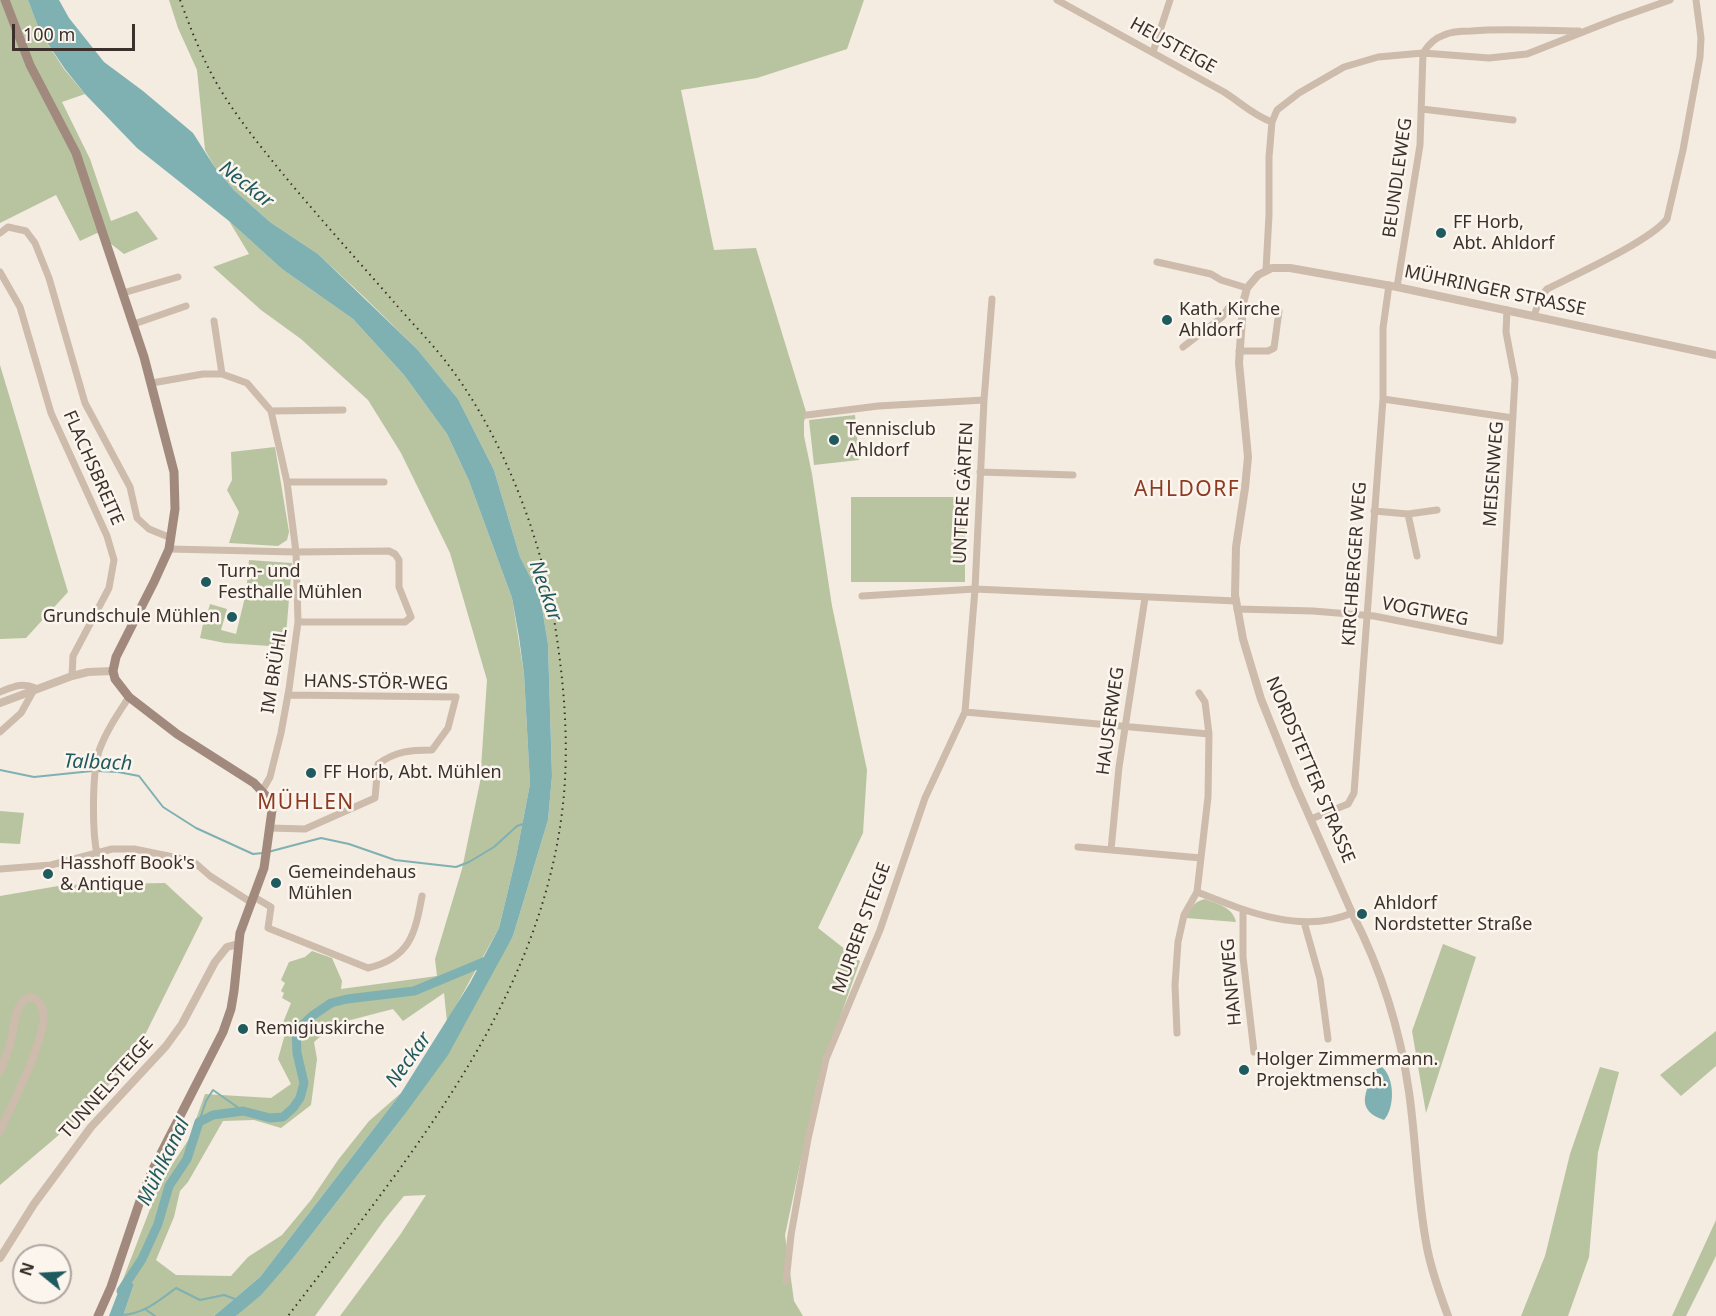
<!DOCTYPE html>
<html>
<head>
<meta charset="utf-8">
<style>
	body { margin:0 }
	#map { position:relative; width:1716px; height:1316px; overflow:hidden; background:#f4ebe1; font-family:"Noto Sans",sans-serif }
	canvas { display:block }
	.north { position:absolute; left:12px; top:1244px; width:60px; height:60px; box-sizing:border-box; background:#fbf5ee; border:2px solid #aea6a0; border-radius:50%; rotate:288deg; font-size:16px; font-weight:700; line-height:24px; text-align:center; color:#3b302b }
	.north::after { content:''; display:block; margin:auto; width:21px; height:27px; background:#1f5a5e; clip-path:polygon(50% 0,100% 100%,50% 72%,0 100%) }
	.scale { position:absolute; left:12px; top:24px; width:123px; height:27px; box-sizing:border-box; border:3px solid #3b302b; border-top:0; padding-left:8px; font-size:18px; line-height:21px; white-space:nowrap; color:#3b302b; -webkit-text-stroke:4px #fbf5ee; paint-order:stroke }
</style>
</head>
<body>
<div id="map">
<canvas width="1716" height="1316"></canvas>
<div class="north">N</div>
<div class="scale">100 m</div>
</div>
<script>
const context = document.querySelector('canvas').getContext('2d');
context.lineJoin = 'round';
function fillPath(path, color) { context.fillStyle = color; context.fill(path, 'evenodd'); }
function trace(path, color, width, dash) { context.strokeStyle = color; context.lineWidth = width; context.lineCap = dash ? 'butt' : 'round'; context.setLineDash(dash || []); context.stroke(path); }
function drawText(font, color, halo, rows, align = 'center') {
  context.font = font + ' "Noto Sans",sans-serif'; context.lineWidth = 5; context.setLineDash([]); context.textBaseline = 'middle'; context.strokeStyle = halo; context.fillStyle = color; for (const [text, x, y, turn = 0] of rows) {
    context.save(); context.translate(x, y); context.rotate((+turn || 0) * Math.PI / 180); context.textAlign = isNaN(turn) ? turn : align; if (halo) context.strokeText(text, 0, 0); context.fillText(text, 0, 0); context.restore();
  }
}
fillPath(new Path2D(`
	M0 0H28L40 32 64 69 85 94 62 102 90 159 111 221 137 211 158 239 124 254 97 233 80 241 56 195 0 223Z
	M169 0H864L847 49 757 78 681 90 714 250 756 248 807 415 804 421V436L812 474 832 606 867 770 863 833 818 928 860 961 818 1080 785 1235 794 1301 803 1316H340L400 1235 426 1195 404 1196 385 1219 315 1316H236L294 1257 402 1118 513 936 548 820 552 776 548 644 540 596 520 557 494 470 458 399 417 349 363 296 318 254 270 222 234 190 214 166 205 150 197 70 178 28Z
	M229 221 282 269 353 319 404 375 447 434 469 481 512 598 524 674 530 784 516 857 499 928 447 1022 444 993 403 1021 393 1009 335 1024 314 1042 317 1059 311 1105 281 1128 254 1120 223 1121 188 1182 180 1191 174 1217 156 1260 176 1275 231 1276 248 1257 282 1235 311 1200 338 1160 369 1121 401 1093 260 1277 214 1316H123L134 1284 128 1281 122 1282 160 1183 189 1139 205 1094 271 1098 291 1084 278 1059 287 1027 282 1025 291 1003 282 998 284 993 281 991 285 983 281 980 289 962 305 957 312 951 332 958 342 981 341 989 437 976 435 959 462 869 480 782 487 680 450 553 401 453 368 400 301 339 261 310 213 267 249 254Z
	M0 365 68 592 26 638 0 639Z
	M855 415 859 460 814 465 809 420Z
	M275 447 289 532 287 540 278 546 229 543 239 512 227 490 232 480 231 452Z
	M851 497H965V582H851Z
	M249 560 292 563 285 647 225 643 200 638 206 610 208 611 210 604 227 609 221 630 236 634 246 593Z
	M0 811 24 813 20 844 0 843Z
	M165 883 203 918 134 1057 80 1117 0 1185V896L64 885Z
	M1205 899C1217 904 1233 907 1236 922L1186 918C1191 908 1193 902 1205 899Z
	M1443 944 1476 957 1426 1113 1412 1031Z
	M1716 1031V1066L1681 1096 1660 1075Z
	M1600 1067 1619 1072 1598 1152 1589 1257 1568 1316H1521L1545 1256 1570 1154Z
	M1716 1220V1256L1686 1316H1672Z`), '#b8c4a0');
fillPath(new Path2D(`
	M28 0H59L69 18 104 62 143 91 193 133 214 166 234 190 270 222 318 254 417 349 458 399 494 470 520 557 540 596 548 644 552 776 548 820 513 936 448 1055 402 1118 294 1257 261 1295 236 1316H214L260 1277 401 1093 470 983 499 928 516 857 530 784 524 674 519 637 512 598 469 481 447 434 404 375 353 319 282 269 229 221 137 148 85 94 65 69 40 32Z
	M1382 1067C1395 1078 1395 1108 1384 1120 1355 1110 1365 1093 1375 1070Z
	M128 1281 134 1284 123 1316H109L122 1282Z`), '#7fb0b2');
trace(new Path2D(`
	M0 770 34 777 92 771
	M98 771 118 772 139 776 163 807 196 828 253 854 263 853
	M268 852 321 838 349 844 395 860 456 867 469 862 494 847 517 826 523 824
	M199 1122 206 1101 213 1090 243 1111
	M145 1309 155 1316
	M121 1315C142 1315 159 1301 176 1288L200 1300 224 1295 235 1299`), '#7fb0b2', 2);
trace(new Path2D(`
	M121 1291 142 1259 158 1224 169 1186 187 1159 199 1122 213 1115 243 1111 270 1118 283 1117 293 1108 300 1098 304 1083 297 1053 296 1031 312 1016 331 1003 347 999 414 991 491 959`), '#7fb0b2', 9);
trace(new Path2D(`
	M1057 0 1224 92C1240 102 1254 116 1272 122
	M1153 52 1170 0
	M1422 109 1513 120
	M0 233 8 227 26 231 35 243 49 278 85 403 130 487 137 518 149 529 171 538
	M1157 262 1211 274 1221 280 1247 288
	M1266 270 1269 215V157L1272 122 1277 110 1299 93 1344 67 1378 57 1423 53 1489 58 1527 54 1616 19 1670 0
	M0 272 20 307 51 413 107 536 114 560 109 588 73 656 72 676
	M1397 287 1420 145 1423 53C1428 45 1435 38 1444 35 1452 31 1462 31 1471 31 1507 28 1543 31 1579 31
	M123 293 178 277
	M1534 316 1540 298 1547 289C1575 275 1650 241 1667 219L1683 150 1700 57 1701 38 1696 0
	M214 321 222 374
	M134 324 186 306
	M1183 347 1222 317 1229 307 1243 303
	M1239 351H1268L1274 348 1279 311
	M152 383 203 374H222L247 383 271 411 287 482 296 552 298 622 289 689 281 733 270 777 262 791
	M1383 399 1513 418
	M271 411 343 410
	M807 415 878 406 984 400
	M980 472 1073 475
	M287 482H384
	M1374 511 1408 514 1437 510
	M1408 514 1417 556
	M169 549 296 552 389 551 395 554 399 560V587L411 617 405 622H298
	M862 596 975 589 1236 601
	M1237 609 1313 611 1374 616 1500 641 1515 379 1506 332 1507 310
	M0 692C13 687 22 682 35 688L21 713 0 732
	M965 712 1209 734
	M1311 819 1348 804 1354 793 1383 399V328L1389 285
	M270 828 305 829 375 798 378 764C396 751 410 750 432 750L448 728 456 697 288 695
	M1078 847 1201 858
	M1111 850 1119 767 1145 598
	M97 854C92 831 92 773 99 751 106 731 118 714 129 697
	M0 869 51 865 112 849H134L193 861 210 876 252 903
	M1197 892C1245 911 1302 935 1352 913
	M254 897 271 907 268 928 368 968C410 958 415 934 422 896
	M1243 910V957L1254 1052
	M1304 922 1320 979 1328 1039
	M1177 1033 1175 985 1178 942 1184 915 1197 892 1208 797 1209 734 1205 702 1199 693
	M786 1281 791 1235 808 1139 826 1059 880 930 925 798 965 712 975 589 984 400 992 299`), '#cdbbac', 7);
trace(new Path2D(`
	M0 703 72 676 88 672 113 671
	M0 1071C5 1060 9 1048 12 1036 14 1026 15 1013 20 1005 33 986 47 1007 43 1024 36 1059 15 1098 0 1131
	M0 1258 34 1204 91 1127 166 1046 182 1024 215 962 227 947 238 944
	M1448 1316C1439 1292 1430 1267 1426 1242 1417 1192 1416 1141 1409 1092 1400 1029 1381 969 1352 913L1295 784 1261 699 1243 639 1235 595 1236 547 1245 488 1248 457 1239 363 1243 303 1247 288 1258 275 1272 268H1290L1397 287 1716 355`), '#cdbbac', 8);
trace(new Path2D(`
	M5 0 30 65 76 153 144 357 174 472 175 509 169 549 154 582 116 657 113 671 115 679 129 697 177 734 254 783 268 798 272 810 264 868 240 933 234 991 231 1009 223 1032 154 1167 142 1195 111 1287 98 1316`), '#a18a7d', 9);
trace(new Path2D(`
	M180 0C188 21 196 43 206 63 223 99 249 132 274 163 312 210 353 255 393 301 409 320 427 338 443 358 498 427 538 527 553 613 563 673 569 734 564 794 546 998 407 1160 288 1316`), '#3b302b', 2, [1.5, 4.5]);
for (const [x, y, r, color] of [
	[1441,233,6,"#1f5a5e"],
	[1167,320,6,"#1f5a5e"],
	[834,440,6,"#1f5a5e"],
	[206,582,6,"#1f5a5e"],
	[232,617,6,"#1f5a5e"],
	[311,773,6,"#1f5a5e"],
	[48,874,6,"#1f5a5e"],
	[276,883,6,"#1f5a5e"],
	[1362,914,6,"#1f5a5e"],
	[243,1029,6,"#1f5a5e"],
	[1244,1070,6,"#1f5a5e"]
]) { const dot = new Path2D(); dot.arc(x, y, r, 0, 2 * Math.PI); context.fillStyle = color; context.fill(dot); trace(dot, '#fbf5ee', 2); }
drawText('18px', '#3b302b', '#fbf5ee', [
	["HEUSTEIGE",1173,46,29],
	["BEUNDLEWEG",1398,178,-82],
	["MÜHRINGER STRASSE",1495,291,12],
	["FLACHSBREITE",93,468,66],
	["MEISENWEG",1494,474,-86],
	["UNTERE GÄRTEN",964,493,-87],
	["KIRCHBERGER WEG",1355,564,-86],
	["VOGTWEG",1425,612,11],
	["IM BRÜHL",275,671,-81],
	["HANS-STÖR-WEG",376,683,1],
	["HAUSERWEG",1111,721,-82],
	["NORDSTETTER STRASSE",1310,770,67],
	["MURBER STEIGE",862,928,-70],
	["HANFWEG",1232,982,-95],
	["TUNNELSTEIGE",107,1088,-48]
]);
drawText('18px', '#3b302b', '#fbf5ee', [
	["FF Horb,",1453,223],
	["Abt. Ahldorf",1453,244],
	["Kath. Kirche",1179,310],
	["Ahldorf",1179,331],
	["Tennisclub",846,430],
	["Ahldorf",846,451],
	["Turn- und",218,572],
	["Festhalle Mühlen",218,593],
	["Grundschule Mühlen",220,617,"right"],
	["FF Horb, Abt. Mühlen",323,773],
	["Hasshoff Book's",60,864],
	["& Antique",60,885],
	["Gemeindehaus",288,873],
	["Mühlen",288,894],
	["Ahldorf",1374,904],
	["Nordstetter Straße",1374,925],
	["Remigiuskirche",255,1029],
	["Holger Zimmermann.",1256,1060],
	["Projektmensch.",1256,1081]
], 'left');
drawText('italic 20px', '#1f5a5e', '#fbf5ee', [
	["Neckar",246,185,38],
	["Neckar",545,591,71],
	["Talbach",98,763,2],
	["Neckar",409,1060,-54],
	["Mühlkanal",164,1162,-64]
]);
context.letterSpacing = '1.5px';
drawText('21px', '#8c3b22', '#fbf5ee', [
	["AHLDORF",1187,490],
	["MÜHLEN",306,803]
]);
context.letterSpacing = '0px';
</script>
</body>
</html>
